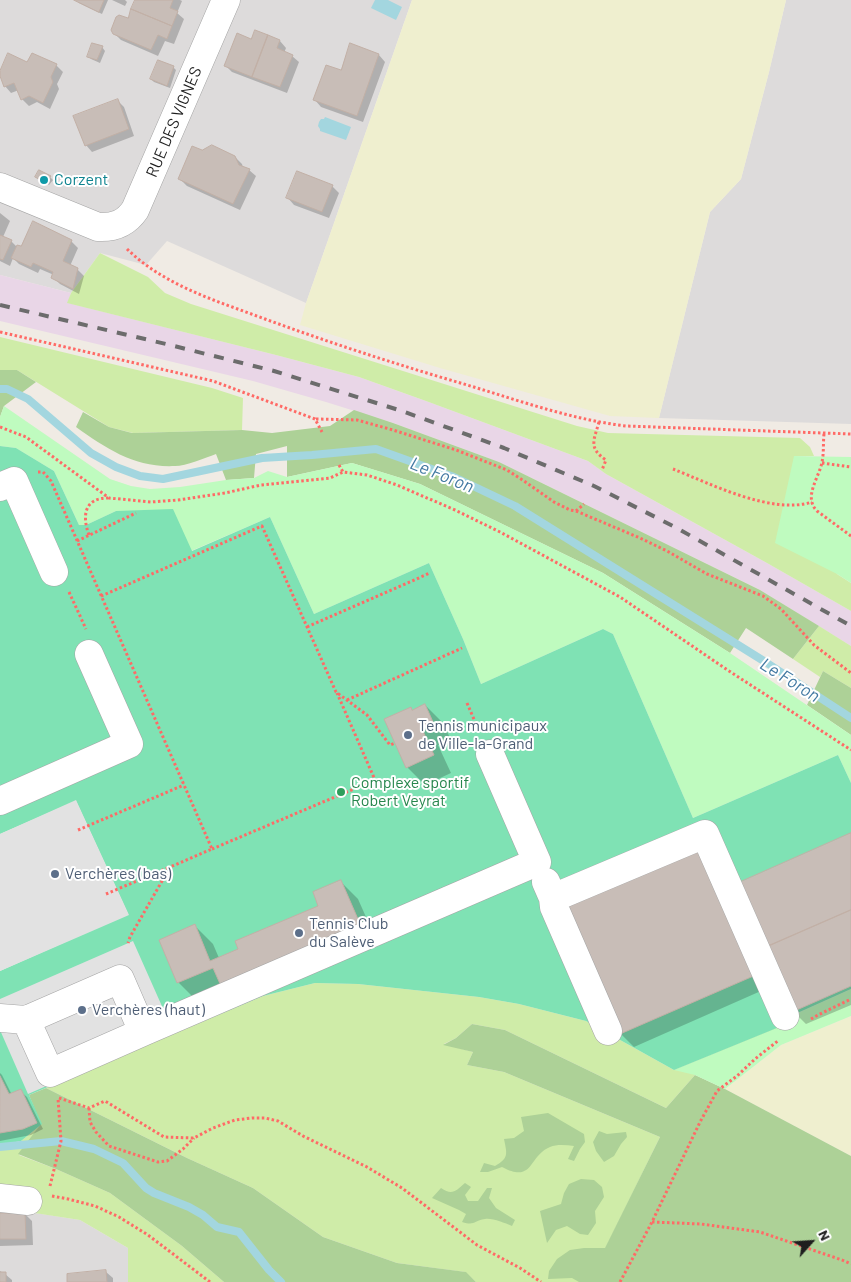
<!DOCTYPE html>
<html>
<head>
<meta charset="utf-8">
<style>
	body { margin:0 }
	#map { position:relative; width:851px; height:1282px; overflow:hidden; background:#f0ebe4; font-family:Barlow,sans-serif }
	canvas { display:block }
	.north { position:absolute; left:786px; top:1217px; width:50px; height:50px; -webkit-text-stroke:4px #fff; paint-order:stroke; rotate:64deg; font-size:14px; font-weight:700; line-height:20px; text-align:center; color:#1e1e1e }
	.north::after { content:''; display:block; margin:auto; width:18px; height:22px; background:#1e1e1e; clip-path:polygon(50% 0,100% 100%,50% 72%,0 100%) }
</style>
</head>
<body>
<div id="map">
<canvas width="851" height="1282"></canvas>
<div class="north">N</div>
</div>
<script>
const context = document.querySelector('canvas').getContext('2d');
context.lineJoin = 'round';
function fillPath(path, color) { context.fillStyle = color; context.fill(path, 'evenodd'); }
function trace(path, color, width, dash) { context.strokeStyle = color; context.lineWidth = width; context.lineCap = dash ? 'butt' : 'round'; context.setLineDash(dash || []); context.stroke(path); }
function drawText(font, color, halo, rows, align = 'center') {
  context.font = font + ' Barlow,sans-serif'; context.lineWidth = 4; context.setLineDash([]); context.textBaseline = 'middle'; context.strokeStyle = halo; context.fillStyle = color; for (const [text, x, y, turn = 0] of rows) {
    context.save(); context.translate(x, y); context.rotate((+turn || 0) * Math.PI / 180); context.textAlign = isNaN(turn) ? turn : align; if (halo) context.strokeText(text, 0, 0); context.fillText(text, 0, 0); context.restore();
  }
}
fillPath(new Path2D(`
	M0 0H412L306 303 167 241 146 265 100 253 71 293 0 275Z
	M786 0H851V424L659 418 710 212 741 179 769 72Z
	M0 1190 29 1212 80 1220 128 1248V1282H0Z`), '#dddbdb');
fillPath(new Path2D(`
	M0 275 71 293 68 303 276 355 359 377 426 401 588 461 606 474 767 563 851 611V646L760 590 499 462 393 423 326 402 253 381 0 321Z`), '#e9d6e7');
fillPath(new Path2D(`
	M412 0H786L769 72 741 179 710 212 659 418 610 416 440 368 300 325 306 303Z
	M851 1016V1156L725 1089 781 1045Z`), '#efefcf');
fillPath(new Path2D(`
	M100 253 148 277 165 293 191 304 577 426 608 433 800 438 810 447 814 456H794L837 574 851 583V611L767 563 606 474 588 461 426 401 359 377 276 355 67 303 71 293Z
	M0 337 212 388 243 398 242 430 133 433 109 427 17 370H0Z
	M819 626 851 646V688L823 671 820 677 793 659Z
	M315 983 358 984 479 997 519 1004 586 1021 674 1070 788 1023 695 1075 666 1108 505 1030 472 1024 456 1038 444 1044 473 1052 467 1065 504 1072 660 1137 589 1282H476L465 1272 397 1263 323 1237 253 1188 187 1158 46 1088 263 996Z
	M42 1124 19 1155 56 1169 110 1193 182 1246 224 1282H128V1248L80 1220 28 1212 0 1190V1145L21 1141Z`), '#cfeca8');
fillPath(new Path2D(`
	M0 370H17L36 382 4 406 0 417Z
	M354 410 393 423 499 462 760 590 819 626 793 659 746 628 730 653 603 573 420 484 352 463 287 477V446L256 454 254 478 226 480 216 454C205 458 186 466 175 466 135 468 107 449 76 427L83 412 109 427 132 433 242 430 272 433 330 426Z
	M823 671 851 688V735L807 705Z
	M472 1024 505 1030 666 1108 695 1075 725 1089 851 1156V1282H579L572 1278 548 1279 549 1271 557 1259 570 1250 584 1248H605L660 1137 504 1072 467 1065 473 1052 443 1045 456 1038Z
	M46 1088 187 1158 253 1188 323 1237 397 1263 466 1272 476 1282H224L182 1246 110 1193 56 1169 18 1154 41 1124 29 1095Z
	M548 1113 584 1134 585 1142 580 1149 574 1161 568 1159 574 1146C566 1145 557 1144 550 1147 528 1156 534 1184 502 1167L488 1172H480L484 1163 495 1166C509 1158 507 1154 504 1139L514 1138 524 1131 521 1117Z
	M599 1131 607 1134 626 1132 627 1137 621 1144 614 1156 604 1162 596 1151 593 1142Z
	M581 1179 594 1180 602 1187 604 1197 595 1211 596 1223 588 1235 580 1234 567 1226 556 1230 547 1243 540 1211 561 1204 564 1193 569 1184Z
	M465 1183 471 1187 465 1195 468 1201H478L487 1188H492L489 1198 496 1208 515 1220 512 1226C504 1223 493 1218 485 1219 473 1221 475 1226 462 1222L466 1214 459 1210 432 1198 441 1188C452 1196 456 1191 465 1183Z`), '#add197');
fillPath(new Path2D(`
	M4 406 110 479 131 486 150 489 180 487 226 480 254 478 268 471 287 477 352 463 420 484 603 573 730 653 851 735V783L838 755 693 818 613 634 603 629 481 684 463 639 429 563 314 614 270 517 191 551 116 511 86 525H79L54 471 16 448 0 446V417Z
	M794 456 851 457V583L837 574 775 543Z
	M851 989V1016L781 1045 725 1089 695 1075 674 1070 794 1021 793 1015Z`), '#bffbbf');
fillPath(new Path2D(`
	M0 446 16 448 54 471 79 525H86L116 511 173 509 192 551 270 517 314 614 429 563 463 639 481 684 603 629 613 634 693 818 838 755 851 783V989L793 1015 794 1021 674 1070 586 1021 519 1004 479 997 358 984 315 983 263 996 29 1095 42 1124 21 1141 0 1145V971L128 914 76 801 0 834Z`), '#7fe2b4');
fillPath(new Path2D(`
	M76 800 129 915 0 971V834Z
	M133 941 173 1031 28 1094 0 1030V999Z`), '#e2e2e2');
fillPath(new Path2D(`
	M375 0H388L402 7 396 20 371 8Z
	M325 117 351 127 346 140 320 131V129L318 126 319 122 321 119H324Z`), '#a3d6df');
fillPath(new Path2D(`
	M76 0H108L102 14 79 3Z
	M112 0H125L127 2 125 6Z
	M137 0H180L182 1 177 13 184 19 174 44 165 41 158 56 121 40 114 33 129 20Z
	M251 40 280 41 286 48 284 53 292 56 299 62 287 93 232 72 226 66Z
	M102 47 105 51 100 63 91 59 88 56Z
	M379 55 385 62 363 122 321 107 315 100 342 72Z
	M56 65 63 72 57 84 59 89 50 109 37 102 29 106 22 99 19 90 11 93 5 86Z
	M173 67 176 70 170 88 154 82 151 79Z
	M117 100 124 107 134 136 92 152 86 145Z
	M202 151 235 157 242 164 243 168 249 170 256 176 240 210 187 186 180 179Z
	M50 177 53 180 49 185 40 179Z
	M332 186 339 193 329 218 294 205 288 198Z
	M0 213 10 221 3 237 11 241 16 246 22 248 71 241 78 248 70 266 77 269 84 276 79 294 60 284 53 277 54 275 40 269 38 273 19 264 13 258 10 266 0 261Z
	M425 705 443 723 451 740 438 745 451 773 425 785 407 767 411 709 413 711Z
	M851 835V1005L806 1024 793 1011Z
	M700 845 770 987 634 1047 621 1034Z
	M340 881 358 899 378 944 196 1000 178 982 195 926 213 944 219 958 239 949 320 906Z
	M0 1073 2 1075 12 1095 20 1091 27 1097 43 1129 31 1135 0 1141Z
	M25 1214 32 1221 33 1245 0 1246V1215Z
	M0 1271 5 1274 12 1280V1282H0Z
	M106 1272 113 1278V1282H69Z`), '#0003');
trace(new Path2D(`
	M0 389H7L28 399 91 453 116 467 140 476 163 479 262 458 312 455 376 449 454 477 515 506 767 663 851 718
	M0 1147 61 1141 94 1149 123 1163 146 1188 154 1193 189 1207 203 1215 217 1227 239 1232 269 1270 281 1282`), '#a3d6df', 8);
const building = new Path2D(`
	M74 0H104L99 12Z
	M135 0H173L170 8 178 11 172 26 131 9Z
	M131 9 172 26 167 39 158 35 151 50 113 34 111 30 116 17 119 15 128 18Z
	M255 30 268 35 252 77 224 66 237 33 251 39Z
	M268 35 280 40 277 48 293 55 280 87 252 77Z
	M92 43 103 46 97 60 87 57Z
	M350 43 379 54 357 116 313 100 326 65 341 70Z
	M8 53 27 62 32 53 57 64 51 77 53 82 43 103 29 96 21 100 14 83 4 87 0 76V71Z
	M158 60 174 66 167 86 150 79Z
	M118 99 129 129 85 146 73 116Z
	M212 145 235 156 239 165 250 169 233 204 178 179 192 146 202 150Z
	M39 170 51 176 46 183 35 177Z
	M297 171 333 185 322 212 286 198Z
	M33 221 72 240 63 261 78 268 73 289 51 278 53 272 33 263 31 267 11 258 17 245 21 246Z
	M0 235 12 240 3 260 0 259Z
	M425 704 433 722 421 727 434 755 406 768 384 719 411 707 412 710Z
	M851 833V910L764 948 736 884Z
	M701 844 758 974 620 1034 563 904Z
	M341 880 361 926 221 986 213 968 177 983 159 940 195 924 210 961 238 949 235 941 318 906 313 892Z
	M851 910V986L792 1012 764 948Z
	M0 1076 9 1094 21 1089 37 1123 23 1129 0 1133Z
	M0 1213H25L26 1239H0Z
	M106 1270 107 1282H67V1274Z
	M0 1272H6V1282H0Z`);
fillPath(building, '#c8bdb7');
trace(building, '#c2b0a6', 1);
const minor = new Path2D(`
	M0 187 98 227C115 228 126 223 135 210L226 0
	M0 487 14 481 54 572
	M0 801 129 744 89 654
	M546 882 553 898 554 907 608 1031
	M553 898 705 834 785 1016
	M0 1018 26 1020 120 979 143 1032 537 862 490 754
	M26 1020 50 1073 143 1032
	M0 1198 28 1201`);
trace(minor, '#a5a5a5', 29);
trace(new Path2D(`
	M127 249C165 286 217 301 265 319 328 342 392 363 457 382 512 398 568 419 626 426L851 434
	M0 332 213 381 315 419 322 432
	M316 419 357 420 393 430 456 450 507 470 524 481 554 502 570 510 576 511 584 504
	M599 422C594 440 588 448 606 460L602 470
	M0 427 26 437 109 498 151 502 178 500 225 493 261 485 330 478 343 472 367 475 397 485 455 510 500 532 620 597 729 671 851 750
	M824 434C823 443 824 453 822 462 819 478 803 497 817 511L851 536
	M822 463 851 467
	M339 465 343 472
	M673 469C711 484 772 515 812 502
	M38 472H43L51 481 212 849 170 867 130 937 128 943
	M576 511 640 538 667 551 707 574 763 596 781 609 814 645 851 673
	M89 535C82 516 84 498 108 498
	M77 541 136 513
	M69 592 86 629
	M101 596 262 526 336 692 367 715 390 745 395 743
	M307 627 430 573
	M347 700 462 648
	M467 703 479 731
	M78 830 184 785
	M212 849 375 780 337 693
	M106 894 170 867
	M811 1019 818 1015 851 999
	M59 1098 89 1108 105 1101 164 1137 194 1138 213 1128 235 1120 252 1118H265L278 1121 303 1136 367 1167 402 1188 477 1245 520 1268 541 1282
	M89 1108 90 1122 96 1132 109 1146 158 1162 167 1161 183 1149 194 1138
	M50 1186 61 1141 58 1098
	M52 1196 68 1199 95 1206 119 1217 148 1235 210 1282
	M652 1222 701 1224 760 1232 842 1260 851 1264
	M620 1282 652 1222 700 1122 717 1091 737 1076 755 1059 779 1040`), '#ff6a66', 3, [2.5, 2.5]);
trace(minor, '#fff', 28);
trace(new Path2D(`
	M0 305 166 344 274 371 402 411 504 448 594 486 675 527 851 626`), '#6c6c6c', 4, [10, 10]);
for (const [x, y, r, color] of [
	[44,180,5,"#0f9aa8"],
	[408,735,5,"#5c6f8a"],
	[341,792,5,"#2e9e5b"],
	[55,874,5,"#5c6f8a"],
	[299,933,5,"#5c6f8a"],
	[82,1010,5,"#5c6f8a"]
]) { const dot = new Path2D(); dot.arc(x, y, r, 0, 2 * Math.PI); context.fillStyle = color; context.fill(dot); trace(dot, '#fff', 2); }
drawText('16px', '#1e1e1e', '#fff', [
	["RUE DES VIGNES",174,122,-67]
]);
drawText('16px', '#0d838f', '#fff', [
	["Corzent",54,180]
], 'left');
drawText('16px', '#4e5e75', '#fff', [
	["Tennis municipaux",418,726],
	["de Ville-la-Grand",418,744],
	["Verchères (bas)",65,874],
	["Tennis Club",309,924],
	["du Salève",309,942],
	["Verchères (haut)",92,1010]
], 'left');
drawText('16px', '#27864d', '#fff', [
	["Complexe sportif",351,783],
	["Robert Veyrat",351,801]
], 'left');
drawText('italic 18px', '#4279a2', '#fff', [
	["Le Foron",442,475,22],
	["Le Foron",790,680,32]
]);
</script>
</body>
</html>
